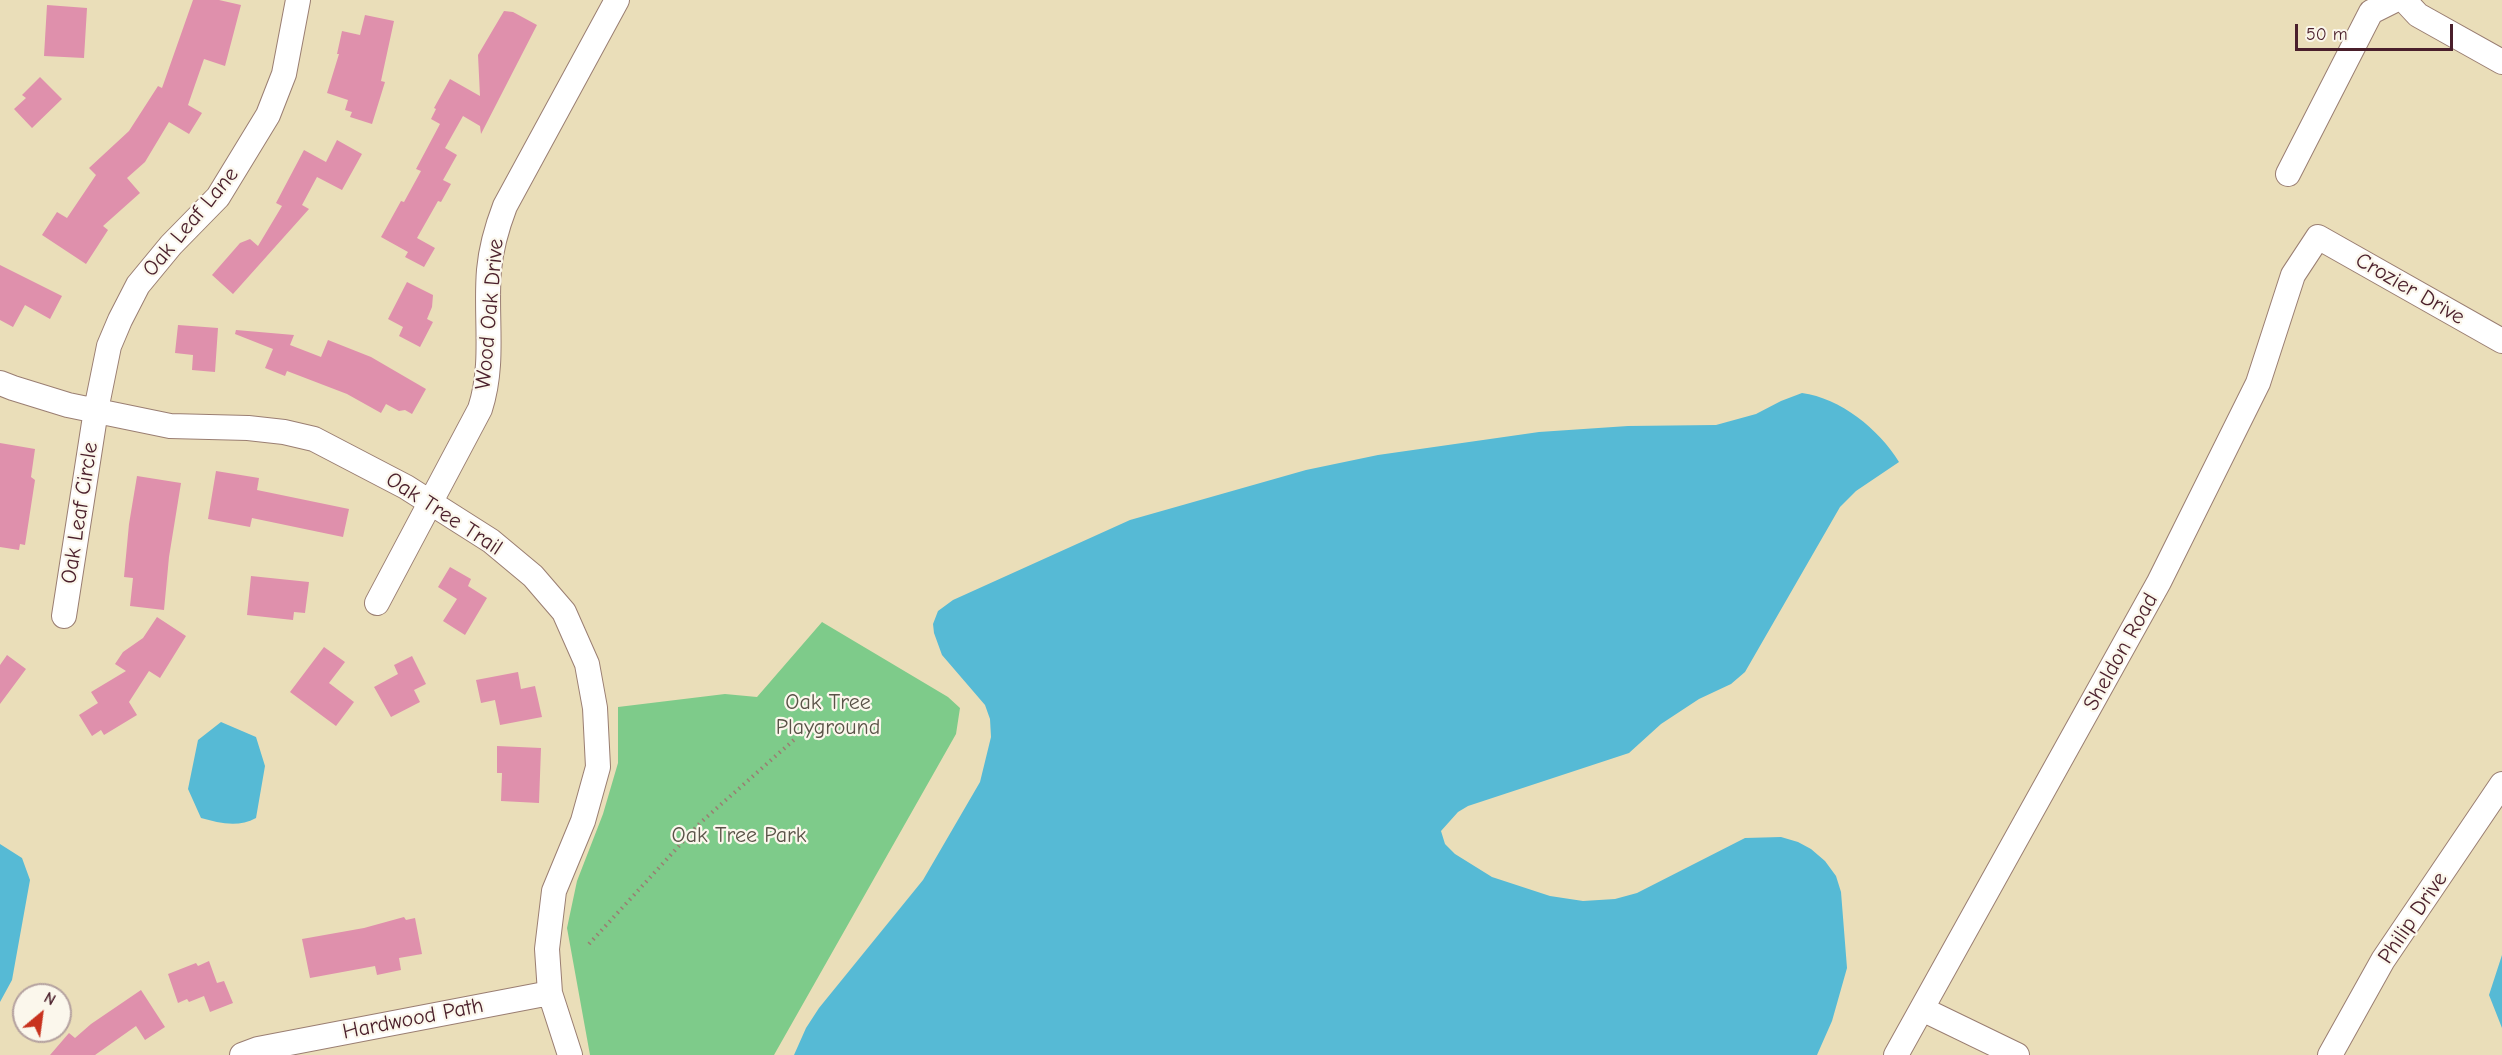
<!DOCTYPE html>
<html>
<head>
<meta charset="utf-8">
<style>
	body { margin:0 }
	#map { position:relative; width:2502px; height:1055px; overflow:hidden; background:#eadeb9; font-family:"Comic Neue",sans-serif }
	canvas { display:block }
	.north { position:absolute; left:12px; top:983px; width:60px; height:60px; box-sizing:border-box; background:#fbf7ec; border:2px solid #b4a19f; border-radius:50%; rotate:29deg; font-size:16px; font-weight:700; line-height:24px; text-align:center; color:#4a1f2b }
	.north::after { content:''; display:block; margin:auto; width:21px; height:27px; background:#c8321e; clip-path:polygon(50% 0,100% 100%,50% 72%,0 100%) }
	.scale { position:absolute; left:2295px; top:24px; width:158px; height:27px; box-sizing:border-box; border:3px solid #4a1f2b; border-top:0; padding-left:8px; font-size:18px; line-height:21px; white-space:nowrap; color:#4a1f2b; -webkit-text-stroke:4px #fbf7ec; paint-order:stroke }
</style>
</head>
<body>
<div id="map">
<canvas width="2502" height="1055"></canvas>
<div class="north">N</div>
<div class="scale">50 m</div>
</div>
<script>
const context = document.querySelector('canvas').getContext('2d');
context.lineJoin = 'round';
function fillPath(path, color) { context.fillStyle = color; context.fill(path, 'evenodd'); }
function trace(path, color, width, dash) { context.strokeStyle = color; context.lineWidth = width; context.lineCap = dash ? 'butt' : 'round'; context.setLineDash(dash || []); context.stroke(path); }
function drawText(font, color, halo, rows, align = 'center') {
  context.font = font + ' "Comic Neue",sans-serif'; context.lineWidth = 4.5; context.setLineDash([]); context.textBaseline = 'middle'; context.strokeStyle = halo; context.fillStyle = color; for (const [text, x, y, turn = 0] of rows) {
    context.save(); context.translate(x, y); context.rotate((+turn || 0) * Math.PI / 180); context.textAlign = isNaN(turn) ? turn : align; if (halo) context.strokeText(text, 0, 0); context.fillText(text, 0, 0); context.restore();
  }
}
fillPath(new Path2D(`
	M822 622 948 697 960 708 956 734 774 1055H590L567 928 577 881 603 814 618 763V707L725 694 757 697Z`), '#7ecb8a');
fillPath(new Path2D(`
	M1802 393C1840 398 1879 429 1899 462L1856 491 1840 507 1745 672 1731 684 1699 699 1661 724 1629 753 1468 806 1458 812 1441 831 1445 844 1455 854 1492 877 1550 896 1583 901 1615 899 1637 893 1745 838 1781 837 1798 842 1811 849 1825 861 1836 876 1841 892 1847 968 1832 1021 1817 1055H794L806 1028 819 1008 923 880 980 782 991 737 990 719 985 705 942 655 934 633 933 624 938 611 953 600 1130 520 1306 470 1378 455 1539 432 1628 426 1716 425 1756 414 1781 401Z
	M221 722 256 737 265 766 256 818C238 828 219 823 201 818L188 789 198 740Z
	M0 844 22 858 30 880 12 980 0 1002Z
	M2502 955V1028L2489 995Z`), '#56bad5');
fillPath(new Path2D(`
	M193 0H219L241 5 225 66 204 59 188 105 202 113 189 134 169 122 145 162 127 178 140 193 103 226 108 230 86 264 42 235 57 212 67 218 96 175 89 168 129 131 158 86 162 88Z
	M47 5 87 8 84 58 44 56Z
	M504 11 513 12 537 25 481 134 480 126 463 116 445 148 457 155 443 180 451 184 441 202 438 201 417 238 435 248 424 267 405 257 408 252 381 237 401 201 404 202 421 171 416 169 440 124 431 119 436 109 434 108 450 79 480 96 478 55Z
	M365 15 394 21 381 81 385 82 372 124 350 117 352 112 345 110 348 100 327 93 339 54H337L342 31 360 35Z
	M40 77 62 99 32 128 14 109 26 98 22 95Z
	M337 140 362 154 342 190 317 177 302 205 309 209 233 294 212 275 240 243 250 239 258 246 282 206 276 203 304 150 326 162Z
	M0 265 62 296 50 319 25 305 13 327 0 320Z
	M407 282 433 295 432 307 427 319 433 322 420 347 399 336 403 327 388 319Z
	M178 325 218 328 215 372 192 370 193 355 175 353Z
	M236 330 294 335 290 345 321 357 328 340 371 357 426 389 412 414 405 410 399 411 386 404 381 413 347 394 287 371 285 376 265 368 273 349 235 334Z
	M0 443 35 449 31 477 35 480 25 545 20 544 19 550 0 547Z
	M216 471 259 478 257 490 349 509 343 537 252 518 250 527 208 519Z
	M137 476 181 483 169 557 164 610 130 606 133 578 124 577 129 524Z
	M450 567 471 579 468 586 487 598 465 635 443 621 457 599 438 587Z
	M251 576 309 582 305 613 294 612 293 620 247 615Z
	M157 617 186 636 160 678 149 671 129 702 137 715 104 735 101 730 92 736 79 715 98 703 91 692 126 671 115 664 123 652 143 638Z
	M324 647 345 662 329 683 354 702 336 726 290 692Z
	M7 655 26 669 0 704V665Z
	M412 656 426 684 414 690 420 702 391 717 374 687 398 674 394 665Z
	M518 672 521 689 535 686 542 717 500 725 495 700 481 703 476 680Z
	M497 746 541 748 539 803 501 801 502 773H497Z
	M404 917 406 920 415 918 422 954 399 958 401 970 377 975 375 966 310 978 302 939 364 928Z
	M209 961 217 983 224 981 233 1003 210 1012 204 996 189 1002 187 999 178 1003 168 974 196 963 198 966Z
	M141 990 165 1027 145 1040 136 1026 95 1055H50L69 1033 75 1038 91 1024Z`), '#df90ac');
const minor = new Path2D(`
	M2404 0 2418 15 2502 62
	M2288 174 2371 12 2395 0
	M0 383 13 388 68 405 170 426 248 428 284 432 314 439 406 487 491 541 533 576 564 612 587 664 595 708 598 767 583 821 554 891 547 949 550 993 570 1055
	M377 603 480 409C495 363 485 317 489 270 491 247 497 227 505 206L617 0
	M64 616 96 410 109 346 120 320 138 285 171 245 218 197 268 115 284 74 298 0
	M1922 1009 2017 1055
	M242 1055 258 1049 550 993
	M1896 1055 2159 582 2258 383 2293 275 2318 237 2502 341
	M2330 1055 2383 960 2502 784`);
trace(minor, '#9a7e72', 26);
trace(new Path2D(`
	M589 944 700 823 796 738`), '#9a7e72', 4, [1.5, 4.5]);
trace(minor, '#fff', 24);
drawText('22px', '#4a1f2b', '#fbf7ec', [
	["Oak Leaf Lane",191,222,-50],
	["Crozier Drive",2410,289,30],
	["Wood Oak Drive",490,314,-85],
	["Oak Leaf Circle",80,513,-81],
	["Oak Tree Trail",444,514,33],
	["Sheldon Road",2121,652,-61],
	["Philip Drive",2413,918,-56],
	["Hardwood Path",413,1019,-11]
]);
drawText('22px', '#5a5348', '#fbf7ec', [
	["Oak Tree",828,703],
	["Playground",828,728],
	["Oak Tree Park",739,836]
]);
</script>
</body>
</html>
